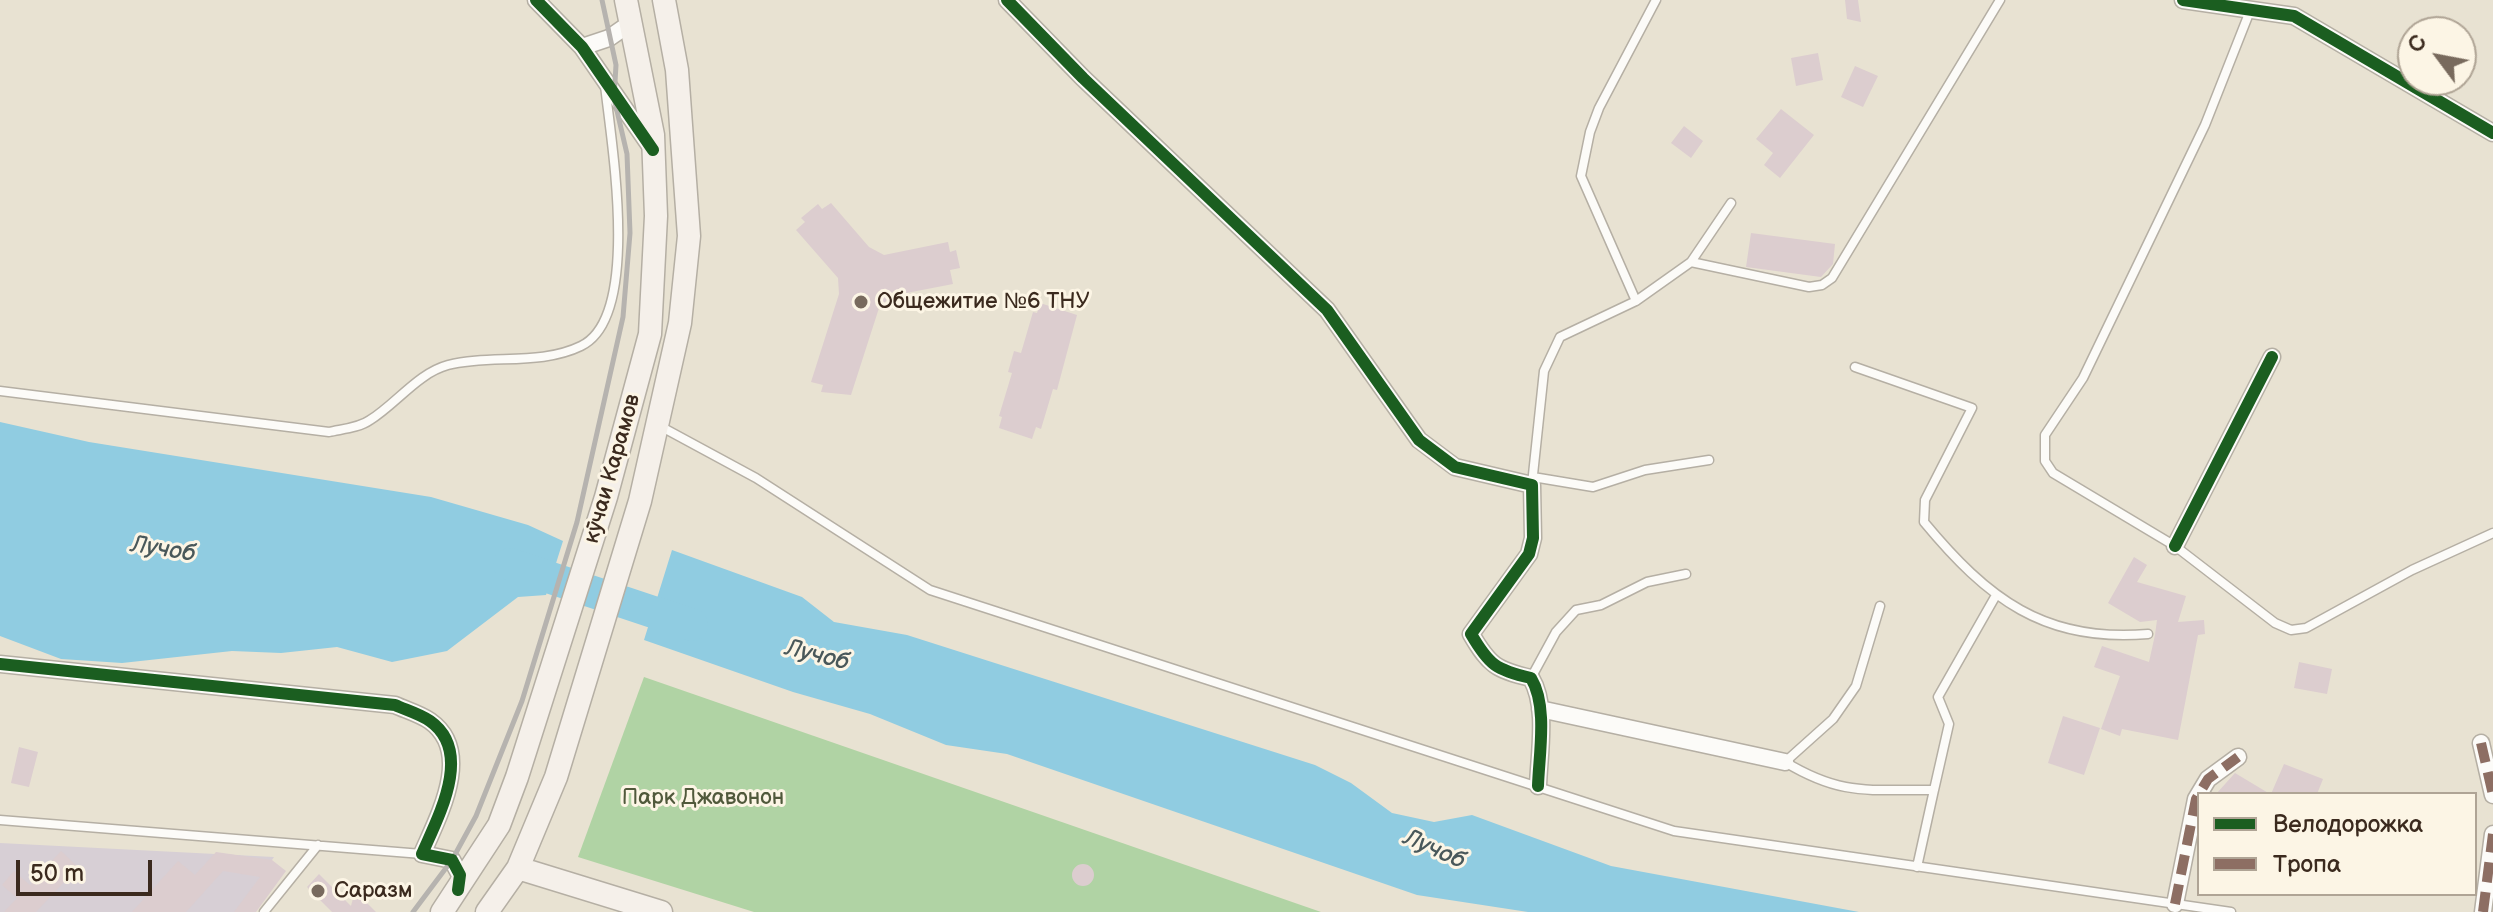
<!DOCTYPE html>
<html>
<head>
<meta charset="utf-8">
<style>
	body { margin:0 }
	#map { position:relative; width:2493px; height:912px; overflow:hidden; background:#e8e2d2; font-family:"Balsamiq Sans",sans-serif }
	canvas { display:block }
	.legend { position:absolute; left:2197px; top:792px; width:280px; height:104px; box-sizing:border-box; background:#fcf5e5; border:2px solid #afa495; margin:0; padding:10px 14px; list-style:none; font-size:24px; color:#3b2a1e }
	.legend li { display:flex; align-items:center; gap:16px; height:40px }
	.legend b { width:40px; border:2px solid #afa495 }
	.north { position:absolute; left:2397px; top:16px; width:80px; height:80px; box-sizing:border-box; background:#fcf5e5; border:2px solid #afa495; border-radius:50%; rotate:302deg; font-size:22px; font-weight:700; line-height:32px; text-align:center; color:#3b2a1e }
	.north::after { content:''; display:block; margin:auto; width:28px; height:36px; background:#786a5d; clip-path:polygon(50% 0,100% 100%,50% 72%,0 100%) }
	.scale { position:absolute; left:16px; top:860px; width:136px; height:36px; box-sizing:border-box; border:4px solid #3b2a1e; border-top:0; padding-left:10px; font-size:24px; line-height:28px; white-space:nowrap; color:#3b2a1e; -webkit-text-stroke:6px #fcf5e5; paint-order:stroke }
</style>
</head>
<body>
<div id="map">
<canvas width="2493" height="912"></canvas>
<ul class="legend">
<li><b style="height:10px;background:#1b5e20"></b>Велодорожка</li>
<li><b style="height:10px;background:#8d6e63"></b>Тропа</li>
</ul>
<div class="north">С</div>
<div class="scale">50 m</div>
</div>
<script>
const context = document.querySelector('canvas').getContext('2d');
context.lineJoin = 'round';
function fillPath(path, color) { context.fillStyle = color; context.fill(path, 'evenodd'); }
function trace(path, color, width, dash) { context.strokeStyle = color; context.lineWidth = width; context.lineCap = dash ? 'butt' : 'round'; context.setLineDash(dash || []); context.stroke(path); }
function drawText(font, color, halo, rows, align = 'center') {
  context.font = font + ' "Balsamiq Sans",sans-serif'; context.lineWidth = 6; context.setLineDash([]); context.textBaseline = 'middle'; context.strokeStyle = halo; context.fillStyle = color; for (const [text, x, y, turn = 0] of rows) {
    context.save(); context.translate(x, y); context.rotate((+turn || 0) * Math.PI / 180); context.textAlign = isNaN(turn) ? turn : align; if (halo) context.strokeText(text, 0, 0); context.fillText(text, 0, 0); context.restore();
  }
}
fillPath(new Path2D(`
	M0 843 274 857 237 912H0Z`), '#d7cfd5');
fillPath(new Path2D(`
	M644 677 1321 912H754L578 857Z`), '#b0d3a4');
fillPath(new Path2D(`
	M0 422 89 442 431 497 528 525 563 541 546 595 518 597 447 651 392 662 337 647 281 653 232 651 122 663 61 659 0 636Z
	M672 550 802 597 834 622 907 635 1315 765 1351 783 1392 813 1434 822 1472 815 1611 866 1859 912H1528L1417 895 1007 754 946 745 870 714 793 692 644 640Z`), '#90cce1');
trace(new Path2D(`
	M509 564 692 625`), '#90cce1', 32);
fillPath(new Path2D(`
	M1845 0H1858L1861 22 1847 19Z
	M1818 53 1823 80 1796 86 1791 58Z
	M1855 66 1878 76 1863 107 1841 97Z
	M1781 109 1814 135 1780 178 1764 165 1773 153 1756 139Z
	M1684 126 1703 141 1691 158 1671 143Z
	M831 203 869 247 884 255 948 242 950 252 956 250 960 268 950 270 953 284 891 296 879 308 851 395 821 392 823 385 811 382 839 294 838 278 796 230 805 222 801 218 818 204 822 209Z
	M1751 233 1835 244 1833 264 1821 277 1746 267Z
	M1040 303 1077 315 1057 390 1053 389 1041 429 1036 427 1032 439 999 428 1002 417 999 416 1012 373 1008 372 1014 351 1021 353 1033 312 1037 313Z
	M2134 557 2147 565 2137 582 2186 596 2178 622 2204 620 2205 634 2198 635 2178 740 2122 729 2120 736 2101 729 2120 676 2094 667 2102 646 2149 662 2155 635 2157 620 2140 622 2108 603Z
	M2299 662 2332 669 2327 694 2294 688Z
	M2063 716 2100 728 2084 775 2048 763Z
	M19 747 38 752 29 787 11 783Z
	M2284 764 2323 779 2317 794H2271Z
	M2235 773 2270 794H2216Z
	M61 851 78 867 36 912H4L17 898 2 885 14 871 30 885Z
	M216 852 272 860 286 871 256 912H234L260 877 223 871 186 912H132L178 861 195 875Z
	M1072 875a11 11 0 1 1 22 0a11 11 0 1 1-22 0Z
	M319 874 351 906 355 891 376 912H332L307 887Z`), '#dccdcf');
const lane = new Path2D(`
	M2250 11 2205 125 2083 378 2045 435V461L2053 473 2175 546 2275 623 2291 630 2306 628 2412 570 2493 533
	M1691 262 1809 287 1822 285 1832 278 2000 0
	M1636 301 1581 176 1590 132 1599 108 1656 0
	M1855 367 1972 408 1925 500 1924 522C1987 598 2044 643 2148 634
	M0 391 329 432C342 429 359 428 370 420 396 404 418 373 448 365 490 354 540 366 581 346 642 317 611 142 605 85
	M658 425 756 478 930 590 1674 831 2231 912
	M1533 477 1593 487 1645 470 1709 460
	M1532 484 1544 371 1560 337 1636 301 1691 262 1731 203
	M1880 606 1856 686 1833 719 1785 762C1843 797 1870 789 1934 790L1917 867
	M1531 678 1556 632 1576 610 1601 605 1647 582 1686 574
	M1934 790 1949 724 1938 697 1995 597
	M0 820 422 854
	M264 912 318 845`);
const street = new Path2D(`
	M536 0 582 47 653 150
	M1007 0 1083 78 1327 310 1419 440 1455 467 1532 485 1533 538 1529 554 1471 634C1489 665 1496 670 1531 678 1548 706 1539 754 1538 786
	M2183 0 2294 16 2493 133
	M582 47 609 38 632 22
	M2175 546 2272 357
	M0 664 395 705C406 710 420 714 430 721 474 752 438 817 422 854L452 860 460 875 458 888
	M1540 709 1785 762
	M2481 743 2493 795
	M2175 904 2196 799 2208 779 2238 757
	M2483 912 2493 834`);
const secondary = new Path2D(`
	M518 868 661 912
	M442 912 499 825 517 777 606 497 650 334 656 216 653 135 626 0
	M487 912 518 868 556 777 640 501 680 323 689 236 677 70 664 0`);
trace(lane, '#b5afa4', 11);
trace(street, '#b5afa4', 19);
trace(secondary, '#b5afa4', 25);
trace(lane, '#fcfbf8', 8);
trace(street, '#fcfbf8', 16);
trace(secondary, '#f5f0ea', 22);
trace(new Path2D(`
	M413 912 452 860 476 816 522 701 577 522 623 317 630 233 627 154 614 98 616 65 602 0`), '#b6b3af', 5);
trace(new Path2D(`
	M2481 743 2493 795
	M2175 904 2196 799 2208 779 2238 757
	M2483 912 2493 834`), '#8d6e63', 10, [20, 10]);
trace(new Path2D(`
	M536 0 582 47 653 150
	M1007 0 1083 78 1327 310 1419 440 1455 467 1532 485 1533 538 1529 554 1471 634C1489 665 1496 670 1531 678 1548 706 1539 754 1538 786
	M2183 0 2294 16 2493 133
	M2175 546 2272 357
	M0 664 395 705C406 710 420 714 430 721 474 752 438 817 422 854L452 860 460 875 458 890`), '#1b5e20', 12);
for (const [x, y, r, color] of [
	[861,302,8,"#786a5d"],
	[318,891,8,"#786a5d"]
]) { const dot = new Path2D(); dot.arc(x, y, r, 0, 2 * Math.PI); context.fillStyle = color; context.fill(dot); trace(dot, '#fcf5e5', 3); }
drawText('22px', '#3b2a1e', '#fcf5e5', [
	["Общежитие №6 ТНУ",877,302],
	["Саразм",334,891]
], 'left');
drawText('22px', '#3b2a1e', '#fcf5e5', [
	["кӯчаи Карамов",613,469,-74]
]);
drawText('22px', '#50593b', '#fcf5e5', [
	["Парк Джавонон",703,798]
]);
drawText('italic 24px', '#49585a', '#fcf5e5', [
	["Лучоб",163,550,9],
	["Лучоб",817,656,14],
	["Лучоб",1434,850,24]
]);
</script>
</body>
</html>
